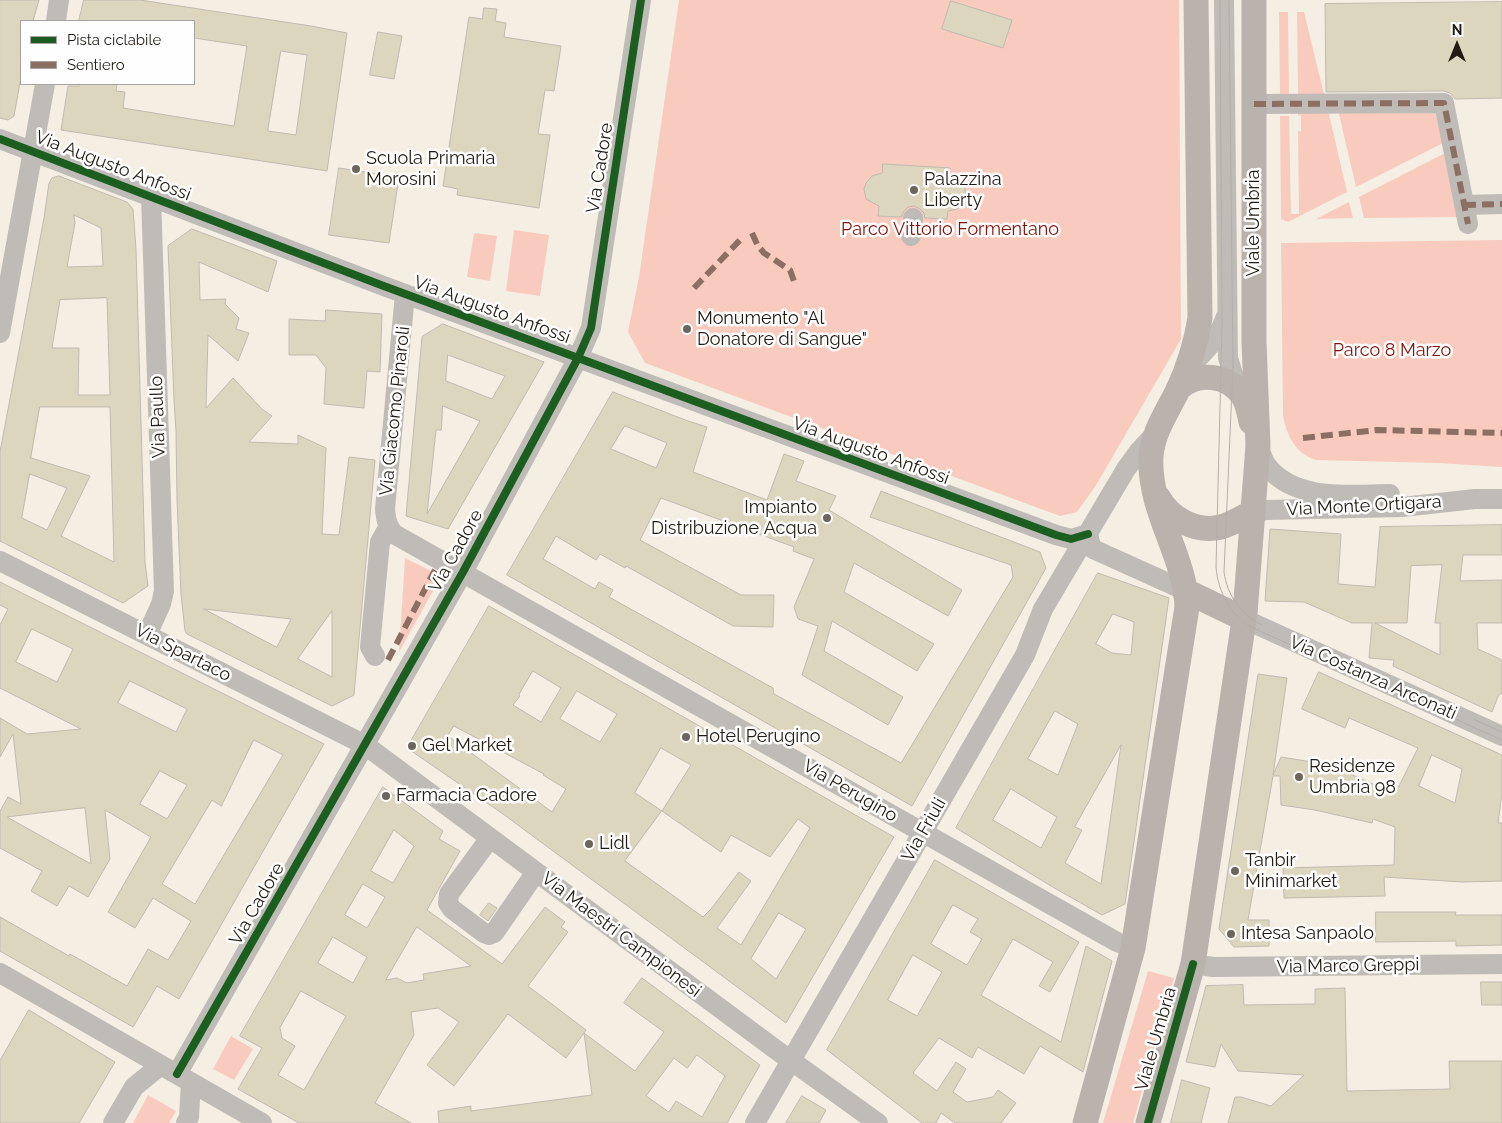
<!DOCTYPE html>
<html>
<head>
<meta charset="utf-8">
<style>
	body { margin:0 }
	#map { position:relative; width:1502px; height:1123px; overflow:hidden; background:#f5eee3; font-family:Raleway,sans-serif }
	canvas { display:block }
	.legend { position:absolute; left:20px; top:20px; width:175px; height:65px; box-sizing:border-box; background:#fefefe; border:1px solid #a6a3a0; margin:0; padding:6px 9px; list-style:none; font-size:15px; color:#221b13 }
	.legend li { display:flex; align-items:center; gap:10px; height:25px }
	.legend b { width:25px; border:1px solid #a6a3a0 }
	.north { position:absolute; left:1432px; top:20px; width:50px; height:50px; -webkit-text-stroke:4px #fefefe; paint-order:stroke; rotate:0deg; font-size:14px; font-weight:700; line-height:20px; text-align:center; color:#221b13 }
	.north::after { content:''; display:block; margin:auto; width:18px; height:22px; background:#221b13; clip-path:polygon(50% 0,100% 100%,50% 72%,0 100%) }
</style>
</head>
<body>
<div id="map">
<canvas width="1502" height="1123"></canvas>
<ul class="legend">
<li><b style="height:6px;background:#1b5e20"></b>Pista ciclabile</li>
<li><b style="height:6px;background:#8d6e63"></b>Sentiero</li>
</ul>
<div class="north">N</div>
</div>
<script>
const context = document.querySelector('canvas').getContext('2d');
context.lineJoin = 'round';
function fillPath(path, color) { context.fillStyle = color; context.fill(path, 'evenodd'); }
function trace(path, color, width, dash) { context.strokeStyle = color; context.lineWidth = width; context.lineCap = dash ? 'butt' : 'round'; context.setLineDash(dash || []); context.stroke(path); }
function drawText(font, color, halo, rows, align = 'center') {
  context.font = font + ' Raleway,sans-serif'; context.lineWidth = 5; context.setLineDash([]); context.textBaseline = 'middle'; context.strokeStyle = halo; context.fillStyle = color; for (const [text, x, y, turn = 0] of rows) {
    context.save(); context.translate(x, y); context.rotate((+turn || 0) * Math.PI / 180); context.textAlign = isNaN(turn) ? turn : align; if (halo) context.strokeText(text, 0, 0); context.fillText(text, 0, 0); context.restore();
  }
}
fillPath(new Path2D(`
	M679 0H1179L1181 339 1095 487 1077 512 1060 516 645 363 628 332 639 277Z
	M1279 12H1288L1289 94H1280Z
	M1297 12H1304L1324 94H1298Z
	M1446 109 1453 138 1356 187 1338 110Z
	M1298 110H1328L1347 192 1288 222 1281 219 1280 116H1289L1291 214H1299L1298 131H1301V116L1298 115Z
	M1455 148 1465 217 1364 218 1359 197Z
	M1349 202 1353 218 1316 219Z
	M514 230 549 235 540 296 506 291Z
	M474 233 497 236 490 281 467 277Z
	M1502 240V467L1437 463 1316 460C1296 454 1286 435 1283 415L1281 243Z
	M405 558 437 574 438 582 399 652Z
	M1148 971 1174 978 1133 1123H1103Z
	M231 1036 253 1049 234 1080 213 1069Z
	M148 1095 176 1111 169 1123H133Z`), '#f9cbbf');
const building = new Path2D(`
	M0 0H39L33 21H21V77L14 116 8 120 0 118Z
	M84 0H140L311 26 347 33 327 171 61 130 68 86H79V84H117L116 91 125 92 123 108 234 126 247 46 194 38V21H79ZM281 51 307 55 296 135 268 131Z
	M951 1 1012 20 1003 48 942 29Z
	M1502 2V98L1455 99 1450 93 1444 91 1326 92 1325 4Z
	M484 8 497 9 495 21 506 23 504 37 561 46 554 91 545 90 538 134 550 135 539 208 457 195 458 189 443 186 469 17 482 19Z
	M378 32 402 36 394 79 370 75Z
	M883 164 950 168 949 177 960 182 965 188 966 197 963 204 957 209 948 211 947 219 925 218 924 213 920 209 914 206 908 207 904 211 901 217 878 216 879 206 866 199 864 189 866 183 872 176 882 173Z
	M339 168 399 177 389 243 329 235Z
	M59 176 127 202 133 209 136 249 145 562 148 586 123 603 0 541V452L44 218 49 183 52 178ZM74 215 101 228 103 266 67 267 75 223ZM107 298 110 395H78L79 348H52L60 300ZM40 407H110L114 562 61 536 90 476 31 458ZM30 474 67 488 47 530 22 518Z
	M192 229 277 261 268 292 199 262 200 300 226 299 225 304 239 318 236 329 249 333 238 361 208 335 206 408 233 378 262 409 272 416 249 442 298 444V435L326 448 322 534 339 535 349 457 375 460 354 695 332 706 187 634 185 631 181 594 177 500 176 431 174 400 168 246ZM204 609 291 619 277 647ZM332 611V677L298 659Z
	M326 310 382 314 380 372 367 371 364 408 324 404 326 368 316 355H289V319L325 321Z
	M443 324 544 362 448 529 406 516 422 337ZM448 355 505 376 492 399 446 381ZM443 406 480 421 427 514 436 430H441Z
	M613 392 688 421 707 427 693 472 767 500 784 454 804 461 796 481 836 496 829 510 962 590 948 616 854 563 844 592 934 644 917 671 832 621 824 651 903 697 888 725 802 675 818 626 798 619 794 607 814 559 793 551 794 547 661 498 640 540 741 595H774L773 627 733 626 626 566 625 568 600 554 596 560 556 536 543 559 595 589 599 582 613 590 609 597 773 688 774 694 901 763 1013 577 1011 565 870 517 881 491 1040 552 1046 568 912 806 507 575ZM625 426 667 443 656 468 611 449Z
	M1502 525V555H1463L1460 581 1502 580V623H1477L1478 649 1502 660V694H1499L1492 712 1393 666 1394 660 1369 658 1372 623H1352L1304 602 1265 601 1270 529 1341 534 1338 584 1375 587 1380 527ZM1442 565 1435 623H1440V655L1375 623H1407L1411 566Z
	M1098 573 1169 598 1125 904 1102 915 1051 886 956 828ZM1113 614 1134 622 1131 655 1112 653 1096 644ZM1055 711 1078 724 1058 775 1028 759ZM1121 745 1107 843 1101 884 1065 863 1082 830 1075 827ZM1011 789 1057 817 1041 848 993 820Z
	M0 582 324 744 179 999 157 986 133 1027 0 951V917L69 956 70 954 127 986 148 949 168 960 191 921 153 898 135 928 108 912 151 837 105 810 110 859 88 897 69 886 57 906 31 891 42 871 0 848V811L8 797 21 804 13 734 0 757V718L27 734 81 729 0 688V625L8 609 0 605ZM32 629 73 649 57 682 16 662ZM130 681 187 709 176 732 118 703ZM254 740 283 755 195 904 162 884 212 800 221 806ZM160 771 187 785 167 819 140 804ZM85 808 91 864 7 817 39 813Z
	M489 606 894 837 786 1023 503 814 407 748ZM533 671 561 688 541 722 513 705 520 696 519 695ZM577 691 617 714 600 742 560 719ZM454 726 544 774 543 775 566 789 552 812 448 736ZM661 748 691 765 662 811 635 793ZM662 811 721 852 731 835 770 857 798 819 810 828 741 945 717 928 751 881 739 872 711 909 703 917 625 861ZM779 913 806 929 776 979 751 959Z
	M1319 672 1502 755V793L1498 823H1502V881L1462 882 1384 877 1385 896 1284 898 1283 868 1394 865 1395 827 1373 819 1372 823 1315 810 1281 805 1280 776H1273L1248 920H1269V946L1234 947 1219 929 1258 674 1287 678 1273 775 1281 757 1331 765 1395 794 1418 748 1349 718 1345 728 1302 709ZM1432 755 1462 769 1455 803 1419 786Z
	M383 787 443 831 439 839 460 851 427 910 502 964 545 907 565 922 561 927 568 932 528 986 586 1030 566 1058 508 1014 454 1086 427 1065 459 1022 438 1008 411 1012 414 1035 375 1103 411 1123H299L238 1089 262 1048 240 1036ZM394 830 414 846 393 883 371 871ZM363 884 385 897 367 928 345 915ZM417 927 471 966 423 974 424 980 407 983 397 978 386 980ZM333 937 367 957 353 983 318 963ZM301 991 346 1016 304 1090 278 1075 295 1046 282 1038 280 1028Z
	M935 860 1079 942 1050 992 1039 986 1053 962 1013 939 981 995 1061 1042 1086 946 1112 961 1083 1072 1040 1046 1024 1074 978 1047 972 1058 939 1038 913 1073 937 1091 956 1062 966 1069 953 1092 967 1102 993 1097 998 1090 1016 1103 1001 1123H955L941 1113 936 1123H922L827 1050ZM953 905 978 919 970 932 982 939 967 965 931 944ZM913 955 942 972 917 1016 888 1000Z
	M489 903 497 908 488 921 480 915Z
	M1376 912H1456L1455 915H1502V945L1456 946V941L1376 942Z
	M642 978 760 1065 727 1123H439L438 1111 471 1106V1111L592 1095 584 1033 635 1071 664 1032 624 1003ZM697 1055 725 1076 702 1117 676 1101 669 1112 646 1096 674 1058 687 1068Z
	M1481 982H1502V1005H1482Z
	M1243 985 1244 1005 1315 1004V989L1345 988 1347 1091 1450 1089 1449 1061H1502V1123H1228L1235 1097H1241L1271 1106 1304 1075 1238 1071 1221 1044 1215 1067 1186 1062 1206 986Z
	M29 1010 115 1062 79 1123H0V1061Z
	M1182 1080 1210 1088 1201 1123H1171Z
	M802 1096 826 1110 819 1123H786Z`);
fillPath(building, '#ddd6bf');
trace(building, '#bfbab0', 1);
trace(new Path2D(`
	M1224 0 1228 358 1238 390
	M56 21 59 0
	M1254 104 1444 103 1468 224
	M0 139 381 285 1056 535 1071 539 1088 534
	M1464 205 1502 204
	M911 236 913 218
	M405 294 385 509C386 519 387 526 394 534L1117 942 1133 948
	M0 333 45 84
	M1187 369C1204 353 1219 338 1226 316
	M1258 446C1261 453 1263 461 1268 467 1296 502 1351 494 1390 494
	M1253 512 1266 510 1402 507 1475 499H1502
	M1088 534 1090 543 1093 549 1186 591
	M0 561 365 745 775 1049 878 1123
	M1244 619 1502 736
	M147 635 161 604 164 591 151 196
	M375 656 370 647 380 542 388 528
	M490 838 449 894 448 903 452 909 484 933 489 935 494 933 536 872
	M1193 964 1213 967 1502 964
	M0 973 262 1123
	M177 1074 463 572 578 358 591 328 641 0
	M113 1123 134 1087 161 1065
	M186 1123 189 1117 191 1082
	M755 1123 1025 655 1043 609 1126 469 1140 450 1155 434`), '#bfbbb7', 20);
trace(new Path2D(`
	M1178 389C1197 371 1228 374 1243 396 1248 404 1249 413 1251 422
	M1158 497C1170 519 1196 533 1221 527 1232 524 1243 517 1253 512
	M1186 591 1244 619
	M1085 1123 1133 948 1187 607C1185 555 1148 510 1151 456 1153 432 1167 412 1178 390 1189 366 1196 344 1200 318L1196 0
	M1148 1123 1193 964 1245 613 1258 446 1254 342V0`), '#b9b2ad', 25);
trace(new Path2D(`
	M1220 0 1222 326 1216 567C1218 592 1230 614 1251 627L1502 740
	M1229 0 1233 366 1224 572C1227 595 1241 615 1262 625
	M1475 720 1502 732`), '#b4aea9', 1);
trace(new Path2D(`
	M1254 104 1444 103 1468 224
	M1464 205 1502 204
	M752 233 758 246 764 253 790 270 795 284
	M911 236 913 218
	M694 288 742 238
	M1303 438 1377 430 1502 433
	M388 660 435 570`), '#8d6e63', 6, [12, 6]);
trace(new Path2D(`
	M0 139 381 285 1056 535 1071 539 1088 534
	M177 1074 463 572 578 358 591 328 641 0
	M1148 1123 1193 964`), '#1b5e20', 8);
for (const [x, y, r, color] of [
	[356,169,5,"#6c655c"],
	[914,190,5,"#6c655c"],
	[687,329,5,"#6c655c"],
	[827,518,5,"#6c655c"],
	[686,737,5,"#6c655c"],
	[412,746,5,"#6c655c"],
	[1299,777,5,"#6c655c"],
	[386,796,5,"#6c655c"],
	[589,844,5,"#6c655c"],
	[1235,871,5,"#6c655c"],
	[1231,934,5,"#6c655c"]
]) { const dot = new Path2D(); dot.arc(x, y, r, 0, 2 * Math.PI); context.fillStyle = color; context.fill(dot); trace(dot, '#fefefe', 2); }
drawText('18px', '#221b13', '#fefefe', [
	["Scuola Primaria",366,159],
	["Morosini",366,180],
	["Palazzina",924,180],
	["Liberty",924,201],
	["Monumento \"Al",697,319],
	["Donatore di Sangue\"",697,340],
	["Impianto",817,508,"right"],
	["Distribuzione Acqua",817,529,"right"],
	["Hotel Perugino",696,737],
	["Gel Market",422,746],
	["Residenze",1309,767],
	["Umbria 98",1309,788],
	["Farmacia Cadore",396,796],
	["Lidl",599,844],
	["Tanbir",1245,861],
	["Minimarket",1245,882],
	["Intesa Sanpaolo",1241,934]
], 'left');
drawText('18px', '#221b13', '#fefefe', [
	["Via Augusto Anfossi",113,166,21],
	["Via Cadore",600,168,-81],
	["Viale Umbria",1254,223,-90],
	["Via Augusto Anfossi",492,310,20],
	["Via Giacomo Pinaroli",395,411,-84],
	["Via Paullo",158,417,-92],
	["Via Augusto Anfossi",871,451,20],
	["Via Monte Ortigara",1364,506,-3],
	["Via Cadore",456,551,-61],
	["Via Spartaco",183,653,27],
	["Via Costanza Arconati",1373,678,24],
	["Via Perugino",850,791,30],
	["Via Friuli",924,830,-60],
	["Via Cadore",257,904,-60],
	["Via Maestri Campionesi",621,935,37],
	["Via Marco Greppi",1348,966,-1],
	["Viale Umbria",1156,1039,-74]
]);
drawText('18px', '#85120b', '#fefefe', [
	["Parco Vittorio Formentano",950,230],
	["Parco 8 Marzo",1392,351]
]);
</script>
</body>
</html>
